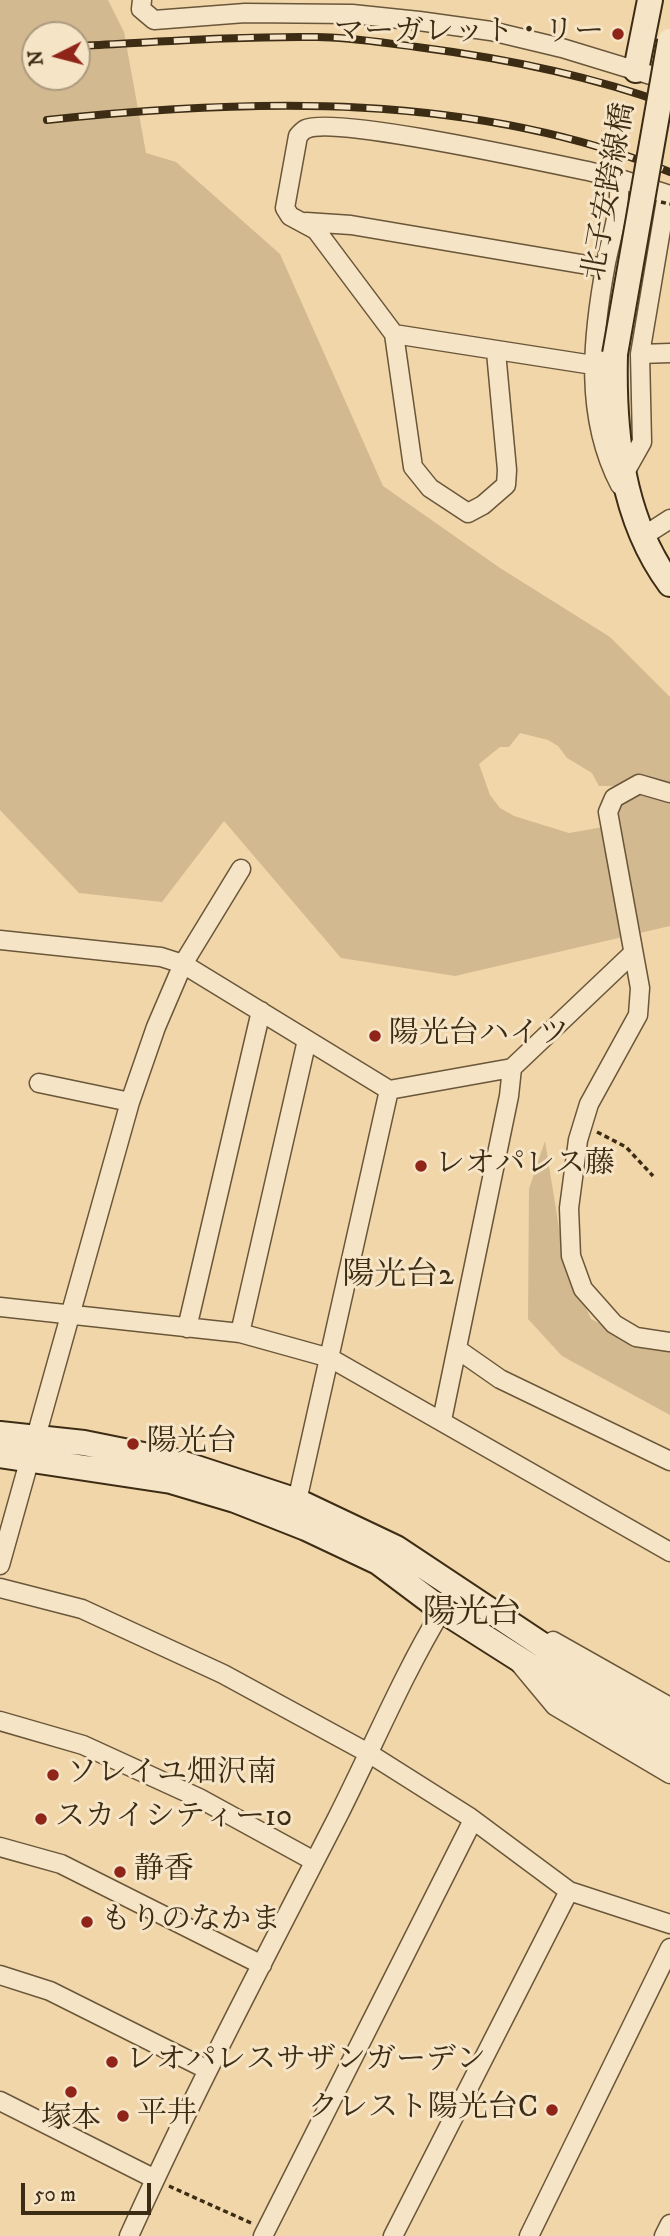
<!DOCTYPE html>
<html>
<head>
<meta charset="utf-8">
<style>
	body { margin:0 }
	#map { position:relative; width:670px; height:2236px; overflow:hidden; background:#f1d6a9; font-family:"IM FELL DW Pica",serif }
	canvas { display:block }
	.north { position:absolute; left:21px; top:21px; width:70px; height:70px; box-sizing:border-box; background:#f6e4c7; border:2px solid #ac9a7f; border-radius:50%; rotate:264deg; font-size:19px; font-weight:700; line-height:28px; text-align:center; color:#3d2c14 }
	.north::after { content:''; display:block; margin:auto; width:24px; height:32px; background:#8f2418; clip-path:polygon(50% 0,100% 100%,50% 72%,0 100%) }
	.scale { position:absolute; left:21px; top:2183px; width:130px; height:32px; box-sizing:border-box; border:4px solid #3d2c14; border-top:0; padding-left:9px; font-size:21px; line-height:24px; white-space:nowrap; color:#3d2c14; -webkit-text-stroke:5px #f6e4c7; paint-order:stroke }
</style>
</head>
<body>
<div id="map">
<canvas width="670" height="2236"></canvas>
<div class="north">N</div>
<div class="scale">50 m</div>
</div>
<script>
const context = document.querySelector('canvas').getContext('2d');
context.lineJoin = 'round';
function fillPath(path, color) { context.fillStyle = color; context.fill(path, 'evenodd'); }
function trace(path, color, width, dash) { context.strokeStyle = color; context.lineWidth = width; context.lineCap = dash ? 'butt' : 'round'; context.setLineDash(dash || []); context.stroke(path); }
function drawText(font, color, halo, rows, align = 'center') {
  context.font = font + ' "IM FELL DW Pica","Noto Serif JP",serif'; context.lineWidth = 6; context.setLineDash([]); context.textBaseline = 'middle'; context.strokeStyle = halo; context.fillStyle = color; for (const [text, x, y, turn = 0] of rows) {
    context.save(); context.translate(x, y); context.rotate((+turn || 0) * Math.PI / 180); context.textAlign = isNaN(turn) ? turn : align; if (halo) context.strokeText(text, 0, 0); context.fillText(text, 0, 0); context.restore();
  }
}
fillPath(new Path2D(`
	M0 0H108L124 32 146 153 176 162 280 254 383 486 500 568 610 637 670 697V926L455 976 341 958 224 821 162 902 79 893 0 810ZM35 35H77V77H35ZM520 733 548 740 558 746 567 758 592 773 599 786H617L630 794 610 814 603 827 569 833 514 816 500 808 490 795 479 764 500 747H509Z
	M545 1141 564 1259 591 1319 653 1350H670V1415L562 1356 528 1319 529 1189Z`), '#d2b990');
const street = new Path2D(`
	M142 0 141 9 154 20 245 13 352 14 419 21 491 31 562 48 670 81
	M611 176 667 194 640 354
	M306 222 351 225 605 268
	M394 334 593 365
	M496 352 507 470 506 485 483 505 468 513 430 488 413 467 394 334 316 230 290 216 285 208 298 136C301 133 303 130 306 129 336 115 566 167 611 176L619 183C621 209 611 238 606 263 592 338 584 416 620 485
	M624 474 642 442 640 354 670 353
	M642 537 670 519
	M670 793 639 784 614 798 608 812 640 988 638 1015 589 1104 578 1140 569 1208 571 1256 583 1289 614 1324 636 1337 670 1342
	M0 940 161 957 183 964 389 1090 512 1068 632 954
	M39 1083 130 1102
	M0 1307 240 1333 330 1358 670 1552
	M187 1328 261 1011
	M240 1333 307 1040
	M457 1349 500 1379 670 1461
	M442 1420 509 1096 512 1068
	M297 1501 389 1090
	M0 1565 130 1102 156 1027 183 964 241 869
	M0 1588 82 1609 223 1674 370 1754 468 1816 569 1891 670 1924
	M553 1641 670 1707
	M520 1664 555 1706 670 1774
	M0 1721 83 1745 199 1798 314 1861
	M0 1847 61 1864 262 1965
	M0 1975 50 1991 208 2070
	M0 2101 155 2179
	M129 2236C193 2094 266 1956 337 1818 372 1749 402 1676 442 1610
	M263 2236 473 1820
	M393 2236 569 1891
	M529 2236 670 1948
	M664 2236 670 2224`);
const secondary = new Path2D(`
	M636 70 650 0
	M615 354C613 433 622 519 670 584
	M0 1434 84 1443 178 1462 297 1501 396 1548 670 1730
	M0 1455 171 1481 235 1500 306 1528 378 1562 442 1610 670 1755`);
trace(street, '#6a5639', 21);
trace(secondary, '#3d2c14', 28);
trace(new Path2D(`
	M597 1132 626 1147 653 1176
	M169 2186 251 2223`), '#3d2c14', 3.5, [5, 3.5]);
trace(street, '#f6e4c7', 18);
trace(secondary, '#f6e4c7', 24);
const rail = new Path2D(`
	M78 46C157 42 238 36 317 37 350 37 384 43 417 47 503 58 589 75 670 105
	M47 120C253 98 474 92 670 172`);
trace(rail, '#3d2c14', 8);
trace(rail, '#f6e4c7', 5, [16]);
const secondaryBridge = new Path2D(`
	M615 354 670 41`);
trace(secondaryBridge, '#3d2c14', 28, []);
trace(new Path2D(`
	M661 202 670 204`), '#3d2c14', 3.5, [5, 3.5]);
trace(secondaryBridge, '#f6e4c7', 24);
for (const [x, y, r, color] of [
	[618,34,7,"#8f2418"],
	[375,1036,7,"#8f2418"],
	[421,1166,7,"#8f2418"],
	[133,1444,7,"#8f2418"],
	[53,1775,7,"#8f2418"],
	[41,1819,7,"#8f2418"],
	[120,1872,7,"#8f2418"],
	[87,1922,7,"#8f2418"],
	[112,2062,7,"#8f2418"],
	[71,2092,7,"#8f2418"],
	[552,2110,7,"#8f2418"],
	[123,2116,7,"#8f2418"]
]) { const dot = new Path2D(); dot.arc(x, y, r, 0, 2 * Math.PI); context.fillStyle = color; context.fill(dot); trace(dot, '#f6e4c7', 2.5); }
drawText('30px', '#3d2c14', '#f6e4c7', [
	["マーガレット・リー",604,34,"right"],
	["陽光台ハイツ",389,1036],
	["レオパレス藤",435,1166],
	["陽光台",147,1444],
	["ソレイユ畑沢南",67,1775],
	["スカイシティー10",55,1819],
	["静香",134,1872],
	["もりのなかま",101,1922],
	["レオパレスサザンガーデン",126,2062],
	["クレスト陽光台C",538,2110,"right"],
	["平井",137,2116],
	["塚本",71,2121,"center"]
], 'left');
drawText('30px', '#3d2c14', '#f6e4c7', [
	["北子安跨線橋",611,192,-80]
]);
drawText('32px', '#3d2c14', '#f6e4c7', [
	["陽光台2",398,1277]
]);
drawText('33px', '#3d2c14', '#f6e4c7', [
	["陽光台",472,1615]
]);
</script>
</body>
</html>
